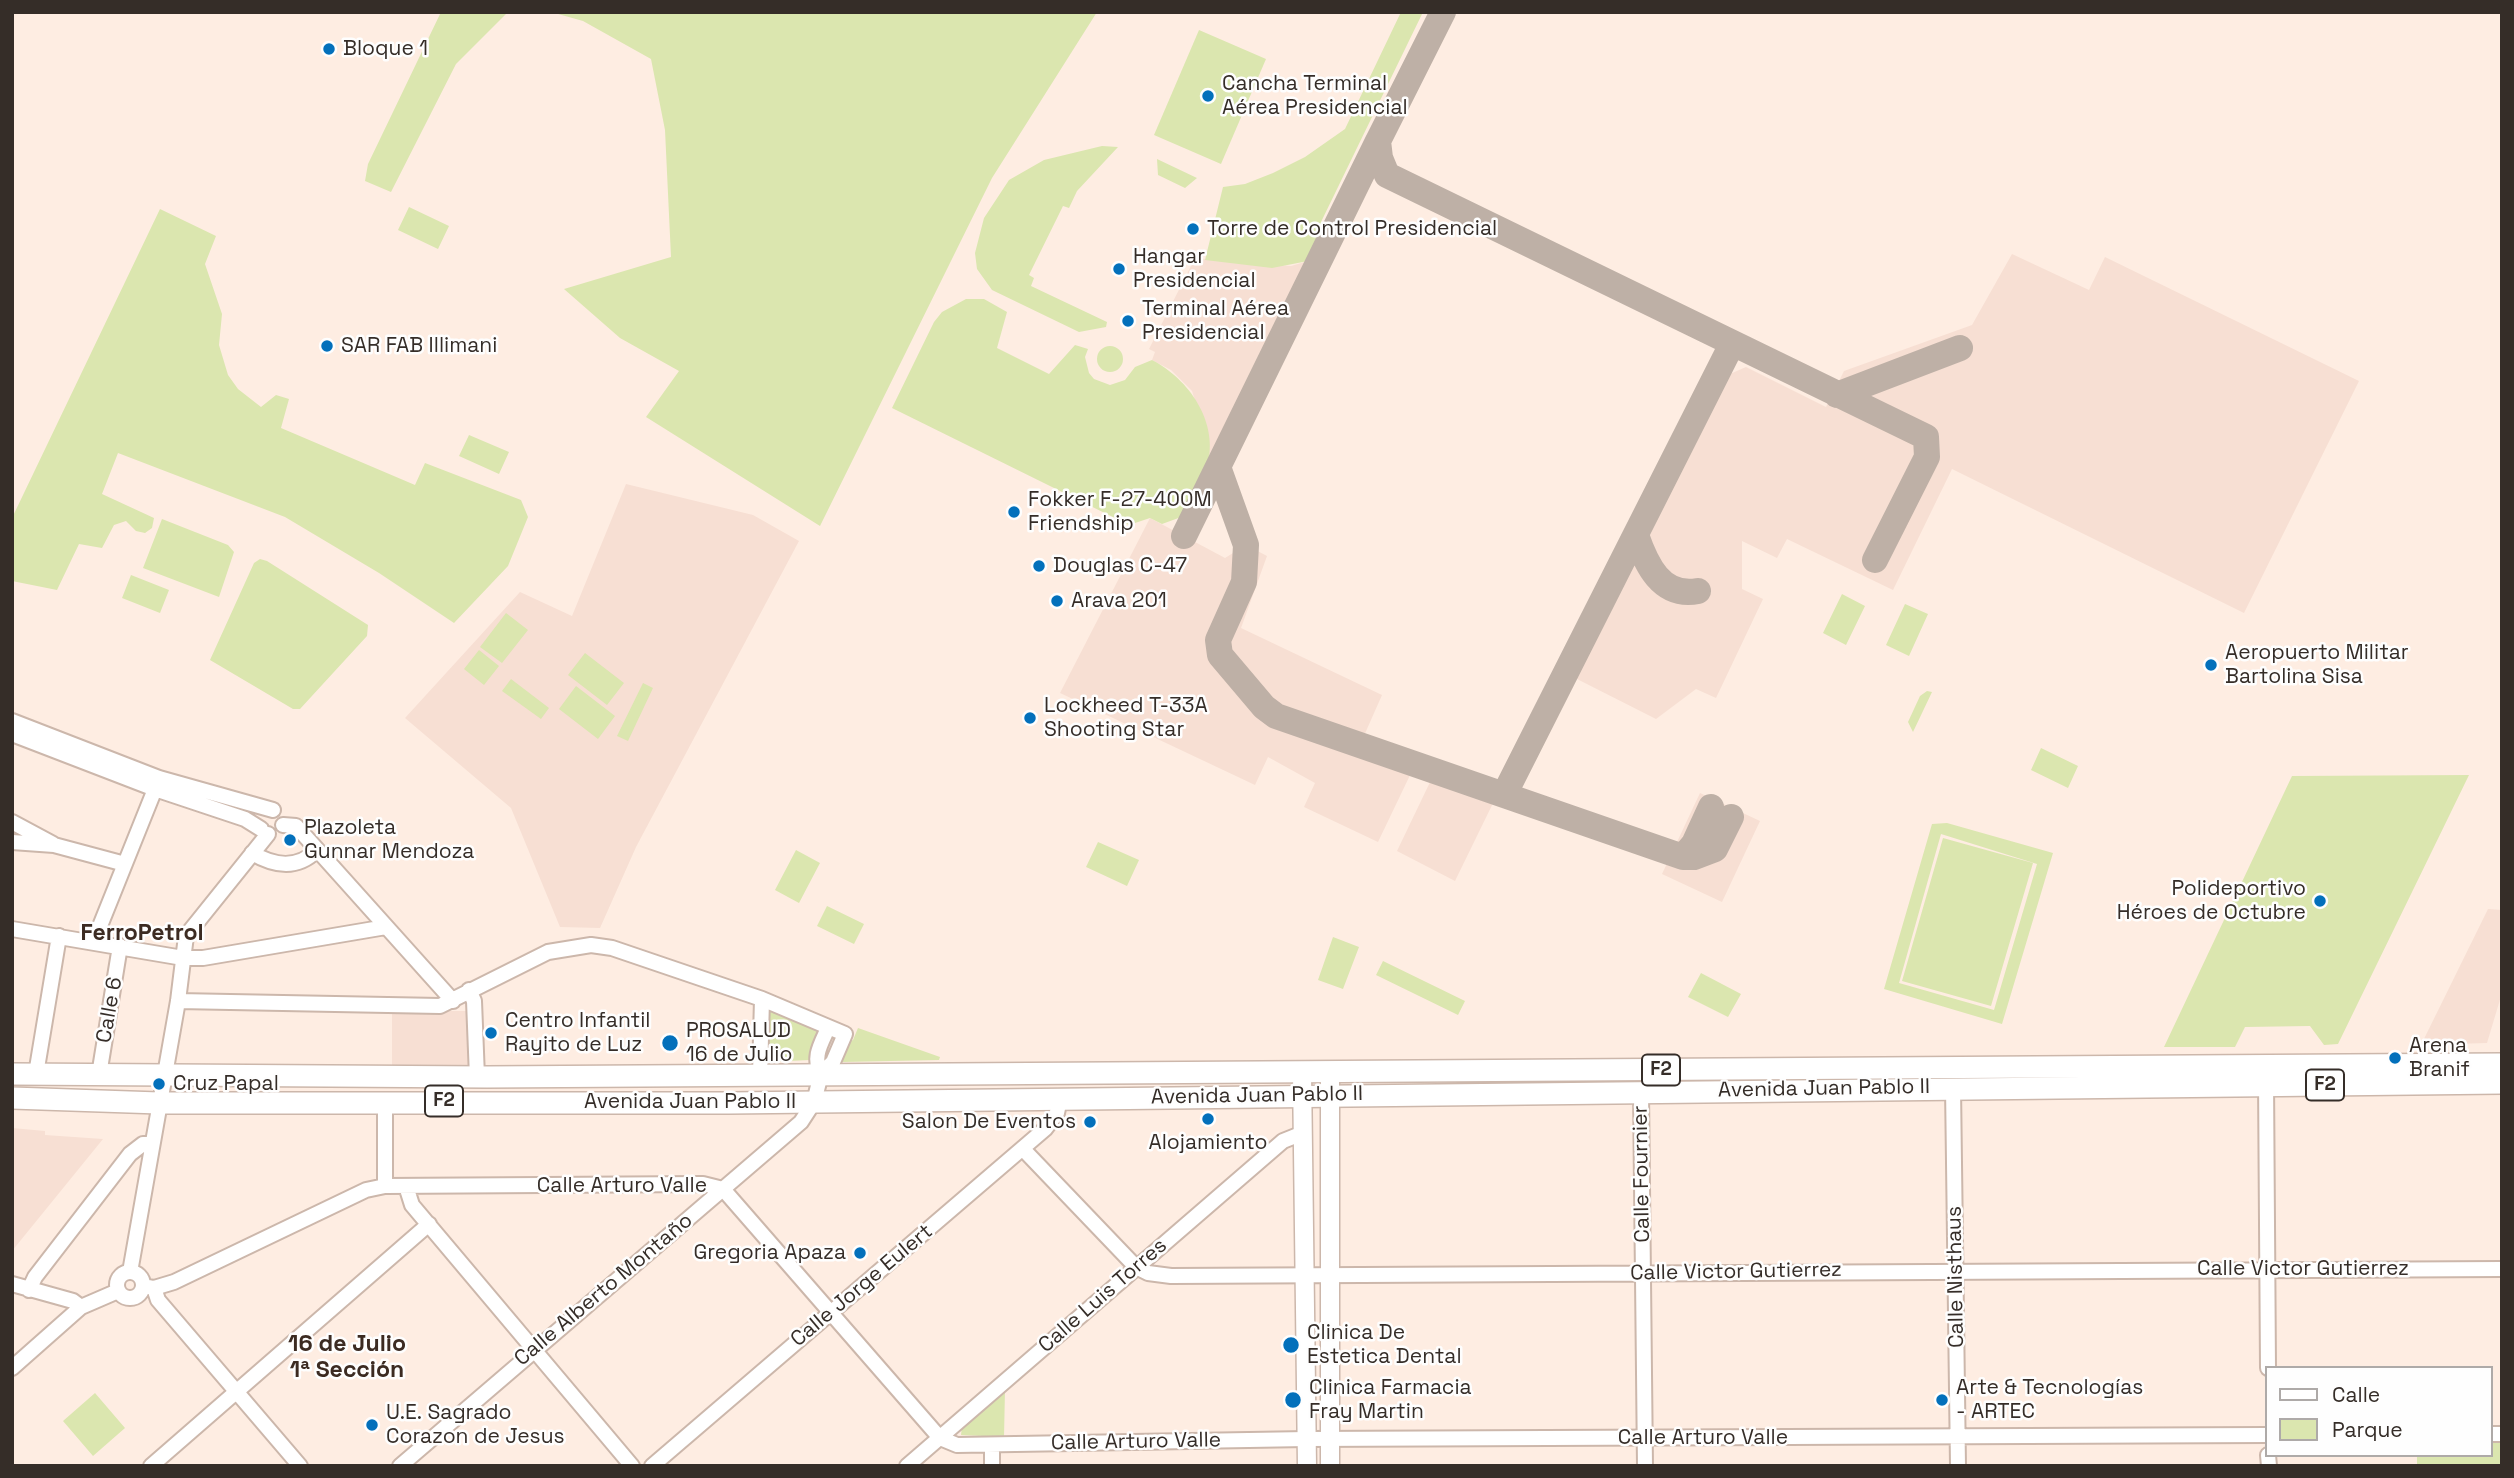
<!DOCTYPE html>
<html>
<head>
<meta charset="utf-8">
<style>
	body { margin:0 }
	#map { position:relative; width:2514px; height:1478px; overflow:hidden; background:#feede2; font-family:"Space Grotesk",sans-serif }
	canvas { display:block }
	.frame { position:absolute; inset:0; border:14px solid #352d28; pointer-events:none }
	.legend { position:absolute; left:2265px; top:1366px; width:228px; height:91px; box-sizing:border-box; background:#fefefe; border:2px solid #aeaaa8; margin:0; padding:9px 12px; list-style:none; font-size:21px; color:#352d28 }
	.legend li { display:flex; align-items:center; gap:14px; height:35px }
	.legend b { width:35px; border:2px solid #aeaaa8 }
</style>
</head>
<body>
<div id="map">
<canvas width="2514" height="1478"></canvas>
<div class="frame"></div>
<ul class="legend">
<li><b style="height:9px;background:#fff"></b>Calle</li>
<li><b style="height:19px;background:#dbe6af"></b>Parque</li>
</ul>
</div>
<script>
const context = document.querySelector('canvas').getContext('2d');
context.lineJoin = 'round';
function fillPath(path, color) { context.fillStyle = color; context.fill(path, 'evenodd'); }
function trace(path, color, width, dash) { context.strokeStyle = color; context.lineWidth = width; context.lineCap = dash ? 'butt' : 'round'; context.setLineDash(dash || []); context.stroke(path); }
function drawText(font, color, halo, rows, align = 'center') {
  context.font = font + ' "Space Grotesk",sans-serif'; context.lineWidth = 5; context.setLineDash([]); context.textBaseline = 'middle'; context.strokeStyle = halo; context.fillStyle = color; for (const [text, x, y, turn = 0] of rows) {
    context.save(); context.translate(x, y); context.rotate((+turn || 0) * Math.PI / 180); context.textAlign = isNaN(turn) ? turn : align; if (halo) context.strokeText(text, 0, 0); context.fillText(text, 0, 0); context.restore();
  }
}
fillPath(new Path2D(`
	M2012 254 2089 290 2105 257 2359 381 2244 613 1952 469 1893 590 1787 539 1777 558 1742 541V589L1763 599 1716 698 1696 689 1656 719 1575 678 1730 374 1746 367 1826 407 1844 371 1972 325Z
	M1195 258 1291 266 1308 261 1208 466 1209 446 1192 391 1171 370 1152 360 1155 352 1149 349Z
	M626 484 753 515 799 541 636 847 600 928 560 927 511 808 405 718 520 592 572 616Z
	M1150 518 1225 558 1246 545 1267 556 1241 628 1382 695 1363 738 1289 714 1282 726 1412 771 1378 842 1304 807 1315 783 1268 757 1255 785 1060 693Z
	M1432 778 1495 799 1455 881 1397 851Z
	M1700 793 1760 821 1722 902 1662 874Z
	M2488 909 2502 910V993L2487 1043 2421 1045Z
	M392 1011H473V1067H392Z
	M12 1128 45 1131V1135L103 1139 12 1251Z`), '#f7dfd3');
fillPath(new Path2D(`
	M441 12H508L456 64 391 192 365 181 368 164Z
	M551 12H1097L992 178 820 526 646 417 679 371 620 338 564 289 671 257 665 130 651 59 583 21Z
	M1401 12H1423L1321 222 1326 225 1308 261 1272 268 1205 260 1223 187 1245 184 1273 173 1305 157 1345 129Z
	M1199 30 1266 59 1221 164 1154 135Z
	M1102 146 1118 147 1077 191 1069 208 1063 206 1029 275 1034 278 1031 286 1107 322 1106 327 1079 332 992 290 977 269 975 253 984 218 1009 180 1044 160Z
	M1157 159 1197 178 1185 188 1158 175Z
	M409 207 449 226 438 249 398 230Z
	M160 209 216 236 205 264 222 314 219 345 228 375 238 389 261 407 276 395 289 399 281 428 415 485 425 463 521 500 528 517 508 566 454 623 379 573 285 517 118 453 102 494 154 518 152 528 145 533 136 531 126 521 114 525 102 548 79 544 57 590 12 581V518Z
	M966 299H984L1007 312 997 348 1049 374 1075 345 1088 349 1085 357 1089 373 1094 379 1110 385 1125 380 1135 367 1152 360C1189 379 1220 423 1207 467 1202 484 1191 500 1184 516L1162 524 1150 518 1129 525 892 408 934 322 942 312Z
	M1097 359a13 13 0 1 1 26 0a13 13 0 1 1-26 0Z
	M469 435 509 452 499 474 459 456Z
	M162 519 228 545 234 552 219 597 143 568Z
	M260 559 267 561 368 625 367 636 300 709H293L210 660 254 563Z
	M131 575 169 590 160 613 122 598Z
	M1842 594 1865 606 1846 645 1823 633Z
	M1905 604 1928 614 1909 656 1886 645Z
	M506 613 528 630 502 663 480 647Z
	M479 650 499 666 484 685 464 669Z
	M585 653 624 683 607 705 568 675Z
	M511 679 549 708 541 719 502 691Z
	M643 683 653 688 628 741 617 736Z
	M576 686 615 716 598 739 559 709Z
	M1927 691 1932 692 1913 732 1908 722 1920 696Z
	M2041 748 2078 766 2068 788 2031 770Z
	M2469 775 2338 1044 2324 1045 2310 1026 2245 1027 2235 1047H2164L2292 776Z
	M1947 823 2053 853 2002 1024 1884 989 1932 824ZM1941 834 2037 864 1994 1010 1899 983Z
	M1943 838 2033 863 1991 1006 1902 981Z
	M1098 842 1139 860 1127 886 1086 867Z
	M796 850 820 863 799 903 775 890Z
	M827 906 864 924 854 944 817 926Z
	M1333 937 1359 947 1343 989 1318 980Z
	M1383 961 1465 1001 1458 1015 1376 975Z
	M1701 973 1741 994 1728 1017 1688 997Z
	M768 1010 818 1030 810 1060 766 1062Z
	M858 1028 940 1057 939 1060 842 1062 839 1059 844 1043 853 1040Z
	M1005 1390 1004 1437 961 1435 962 1426Z
	M95 1393 125 1428 93 1456 63 1421Z
	M2491 1436H2502V1466H2417V1455H2491Z`), '#dbe6af');
trace(new Path2D(`
	M1443 12 1378 141 1380 158 1387 175 1926 437 1927 457 1875 560
	M1837 395 1960 348
	M1218 467 1246 545 1244 582 1218 640 1220 655 1264 707 1276 716 1683 857H1694L1715 849 1731 817
	M1636 535C1646 564 1661 598 1698 591
	M1184 536 1378 141
	M1504 795 1732 344
	M1683 857 1694 844 1711 807`), '#beb0a6', 26);
const minor = new Path2D(`
	M12 721 159 778 273 810
	M12 734 155 789 245 819 261 829
	M12 822 53 844
	M283 825 296 826 453 1001
	M12 842 54 845 125 864
	M252 853C274 866 297 870 317 850
	M12 929 183 958H203L386 927
	M94 941 155 789
	M469 990 474 1001 477 1077
	M178 1001 440 1006 548 952 591 945 612 948 762 999 845 1034 833 1062 821 1074
	M36 1074 59 936
	M821 1074C812 1057 821 1044 828 1028
	M99 1075 120 946
	M760 1075 762 999
	M2266 1079 2268 1368
	M1953 1087 1958 1466
	M1641 1091 1645 1466
	M385 1101V1186
	M1023 1149 1136 1267 1148 1273 1171 1276 2502 1269
	M406 1186 412 1205 632 1466
	M117 1285a13 13 0 1 1 26 0a13 13 0 1 1-26 0Z
	M130 1272 178 1001 186 936 268 834
	M12 1284 73 1301 81 1307
	M144 1286 154 1288 174 1282 366 1190 385 1186 703 1184 723 1189 940 1438 957 1445 1307 1439 2267 1435
	M154 1288 158 1300 300 1466
	M29 1290 35 1277 130 1154 143 1144H151
	M12 1368 81 1307 118 1291
	M2491 1434H2502
	M992 1445V1466
	M2268 1455 2269 1466
	M151 1466 429 1224
	M400 1466 801 1122 814 1102 821 1074
	M652 1466 1045 1129 1057 1113 1060 1099
	M907 1466 1283 1141 1303 1133`);
const major = new Path2D(`
	M1302 1072 1307 1466
	M1330 1466V1072`);
const highway = new Path2D(`
	M12 1074 487 1077 2502 1064
	M12 1098 159 1103H729L2502 1083`);
trace(minor, '#ccb7ab', 18);
trace(major, '#ccb7ab', 21);
trace(highway, '#ccb7ab', 24);
trace(minor, '#fff', 14);
trace(major, '#fff', 18);
trace(highway, '#fff', 21);
for (const [x, y, r, color] of [
	[329,49,7,"#0370bb"],
	[1208,96,7,"#0370bb"],
	[1193,229,7,"#0370bb"],
	[1119,269,7,"#0370bb"],
	[1128,321,7,"#0370bb"],
	[327,346,7,"#0370bb"],
	[1014,512,7,"#0370bb"],
	[1039,566,7,"#0370bb"],
	[1057,601,7,"#0370bb"],
	[2211,665,7,"#0370bb"],
	[1030,718,7,"#0370bb"],
	[290,840,7,"#0370bb"],
	[2320,901,7,"#0370bb"],
	[491,1033,7,"#0370bb"],
	[670,1043,9,"#0370bb"],
	[2395,1058,7,"#0370bb"],
	[159,1084,7,"#0370bb"],
	[1208,1119,7,"#0370bb"],
	[1090,1122,7,"#0370bb"],
	[860,1253,7,"#0370bb"],
	[1291,1345,9,"#0370bb"],
	[1293,1400,9,"#0370bb"],
	[1942,1400,7,"#0370bb"],
	[372,1425,7,"#0370bb"]
]) { const dot = new Path2D(); dot.arc(x, y, r, 0, 2 * Math.PI); context.fillStyle = color; context.fill(dot); trace(dot, '#fefefe', 2.5); }
for (const [x, y, w] of [
	[1661,1070,38],
	[2325,1085,38],
	[444,1101,38]
]) { const box = new Path2D(); box.roundRect(x - w / 2, y - 15.5, w, 31, 5); context.fillStyle = '#fefefe'; context.fill(box); trace(box, '#352d28', 2); }
drawText('bold 19px', '#352d28', null, [
	["F2",1661,1070],
	["F2",2325,1085],
	["F2",444,1101]
]);
drawText('21px', '#352d28', '#fefefe', [
	["Bloque 1",343,49],
	["Cancha Terminal",1222,84],
	["Aérea Presidencial",1222,108],
	["Torre de Control Presidencial",1207,229],
	["Hangar",1133,257],
	["Presidencial",1133,281],
	["Terminal Aérea",1142,309],
	["Presidencial",1142,333],
	["SAR FAB Illimani",341,346],
	["Fokker F-27-400M",1028,500],
	["Friendship",1028,524],
	["Douglas C-47",1053,566],
	["Arava 201",1071,601],
	["Aeropuerto Militar",2225,653],
	["Bartolina Sisa",2225,677],
	["Lockheed T-33A",1044,706],
	["Shooting Star",1044,730],
	["Plazoleta",304,828],
	["Gunnar Mendoza",304,852],
	["Polideportivo",2306,889,"right"],
	["Héroes de Octubre",2306,913,"right"],
	["Centro Infantil",505,1021],
	["Rayito de Luz",505,1045],
	["PROSALUD",686,1031],
	["16 de Julio",686,1055],
	["Arena",2409,1046],
	["Branif",2409,1070],
	["Cruz Papal",173,1084],
	["Salon De Eventos",1076,1122,"right"],
	["Alojamiento",1208,1143,"center"],
	["Gregoria Apaza",846,1253,"right"],
	["Clinica De",1307,1333],
	["Estetica Dental",1307,1357],
	["Clinica Farmacia",1309,1388],
	["Fray Martin",1309,1412],
	["Arte & Tecnologías",1956,1388],
	["- ARTEC",1956,1412],
	["U.E. Sagrado",386,1413],
	["Corazon de Jesus",386,1437]
], 'left');
drawText('21px', '#352d28', '#fefefe', [
	["Calle 6",110,1010,-80],
	["Avenida Juan Pablo II",1824,1089,-1],
	["Avenida Juan Pablo II",1257,1096,-1],
	["Avenida Juan Pablo II",690,1102],
	["Calle Fournier",1642,1174,-91],
	["Calle Arturo Valle",622,1186],
	["Calle Victor Gutierrez",2303,1269],
	["Calle Victor Gutierrez",1736,1272,-1],
	["Calle Nisthaus",1956,1277,-91],
	["Calle Jorge Eulert",862,1286,-40],
	["Calle Alberto Montaño",604,1290,-40],
	["Calle Luis Torres",1103,1296,-41],
	["Calle Arturo Valle",1703,1438],
	["Calle Arturo Valle",1136,1442,-1]
]);
drawText('bold 23px', '#3c2b22', '#fefefe', [
	["FerroPetrol",142,934],
	["16 de Julio",347,1345],
	["1ª Sección",347,1371]
]);
</script>
</body>
</html>
